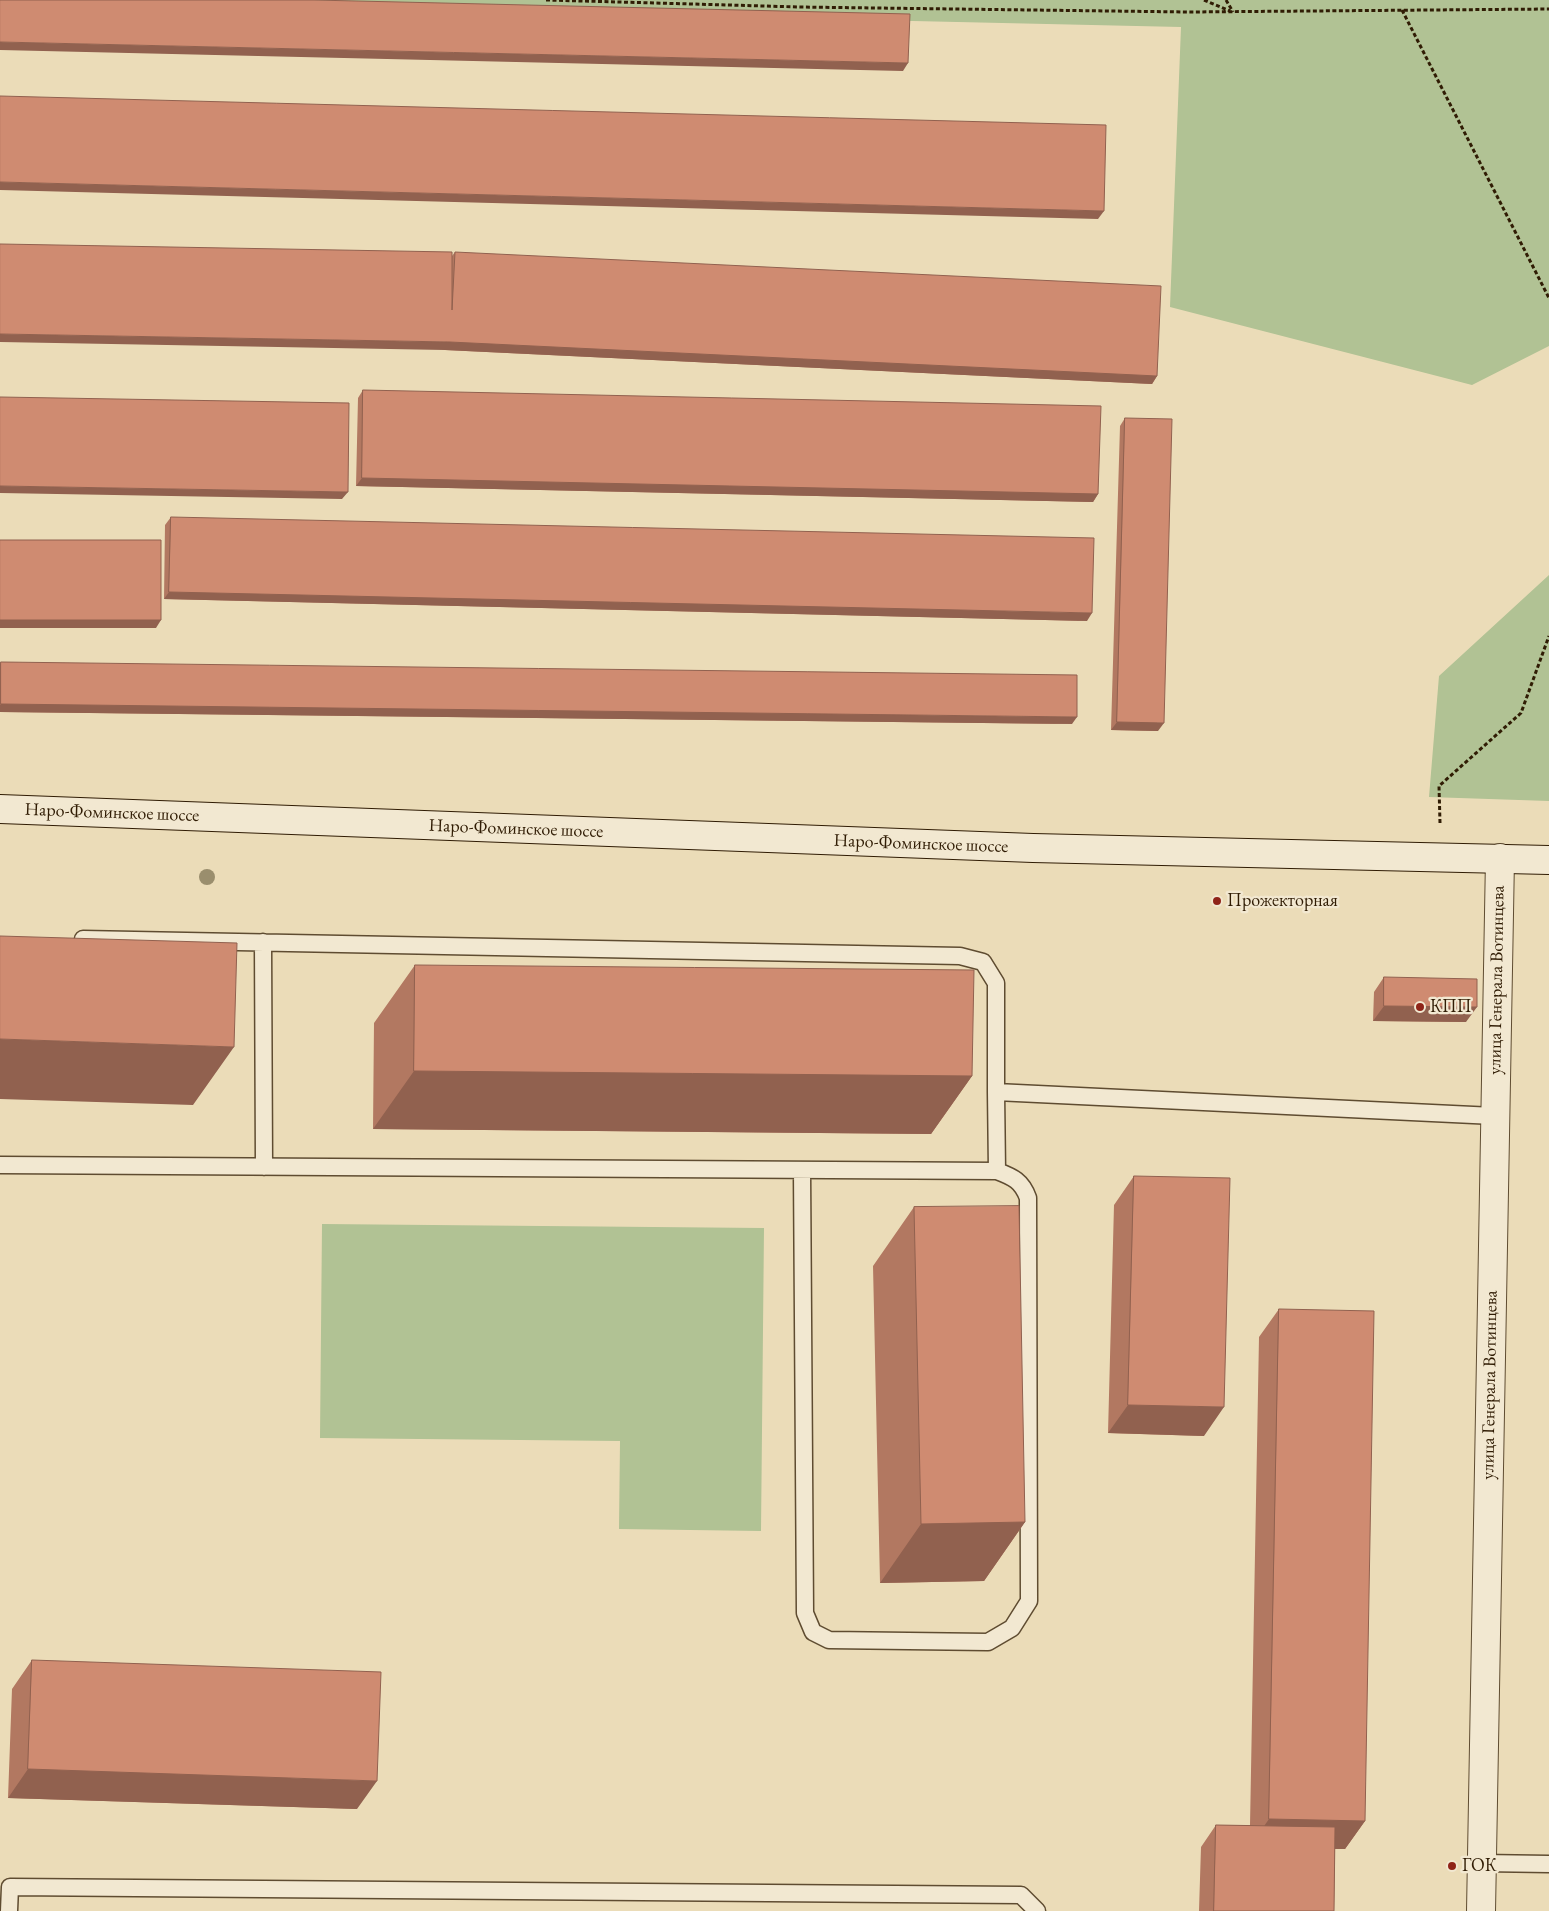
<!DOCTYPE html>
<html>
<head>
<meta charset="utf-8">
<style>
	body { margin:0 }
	canvas { display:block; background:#ebdcb8 }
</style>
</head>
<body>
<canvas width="1549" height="1911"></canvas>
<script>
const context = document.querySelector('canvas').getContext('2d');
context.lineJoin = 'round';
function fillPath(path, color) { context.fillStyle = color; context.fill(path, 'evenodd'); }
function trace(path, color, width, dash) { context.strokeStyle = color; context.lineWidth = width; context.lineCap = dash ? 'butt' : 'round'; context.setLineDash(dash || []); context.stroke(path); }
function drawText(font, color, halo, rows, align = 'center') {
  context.font = font + ' "EB Garamond",serif'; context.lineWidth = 4.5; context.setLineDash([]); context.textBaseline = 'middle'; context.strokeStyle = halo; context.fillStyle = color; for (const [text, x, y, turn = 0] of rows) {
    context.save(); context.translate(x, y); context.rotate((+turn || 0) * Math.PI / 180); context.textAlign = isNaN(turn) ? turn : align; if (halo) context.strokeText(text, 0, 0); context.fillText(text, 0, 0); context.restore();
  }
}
fillPath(new Path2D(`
	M243 0H1549V346L1472 385 1170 307 1181 27 242 6Z
	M1549 575V801L1429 797 1439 676Z
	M322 1224 764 1228 761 1531 619 1529 620 1441 320 1438Z`), '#b1c294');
const lane = new Path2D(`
	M83 939 960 956 983 962 996 983V1092L1494 1116
	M263 942 264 1167
	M0 1165 997 1171 996 1092
	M802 1170 805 1613 813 1632 829 1640 988 1642 1012 1628 1029 1601 1028 1198C1022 1181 1013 1177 997 1171
	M1482 1863 1549 1864
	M9 1911 10 1887 1021 1895 1037 1911`);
const street = new Path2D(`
	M1481 1911 1500 858`);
const secondary = new Path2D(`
	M0 809 1033 848 1549 860`);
trace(lane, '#5f4c31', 19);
trace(street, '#5f4c31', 30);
trace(secondary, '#301c04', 30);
trace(new Path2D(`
	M546 0 800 7 1190 12 1549 9
	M1204 0 1230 11
	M1226 0 1233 12
	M1402 10 1549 298
	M1440 823 1439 786 1521 713 1549 636`), '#301c04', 3, [4, 2.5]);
trace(lane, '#f2e8d1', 16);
trace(street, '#f2e8d1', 28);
trace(secondary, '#f2e8d1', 28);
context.fillStyle = '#9a8e6d';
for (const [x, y] of [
	[207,877]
]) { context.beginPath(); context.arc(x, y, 8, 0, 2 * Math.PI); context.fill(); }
fillPath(new Path2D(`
	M455 252 1157 376 1152 384 445 350 452 256Z
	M363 390 1098 494 1093 502 356 486 358 398Z
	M1125 418 1158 731 1111 730 1120 426Z
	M171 517 1087 621 164 599 165 525Z
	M1 662 1072 724 0 712V664Z
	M415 965 972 1076 931 1134 373 1129 374 1023Z
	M1384 977 1466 1022 1373 1021 1374 992Z
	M1134 1176 1204 1436 1108 1433 1114 1205Z
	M914 1207 1025 1522 984 1581 880 1583 873 1266Z
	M1279 1309 1365 1821 1345 1849H1335L1334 1911H1199L1201 1847 1216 1825H1250L1259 1337Z
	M32 1660 357 1809 8 1798 12 1689Z`), '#b27861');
fillPath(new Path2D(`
	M0 42 908 63 903 71 0 50Z
	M0 182 1104 211 1098 219 0 190Z
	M0 334 450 342 1157 376 1152 384 445 350 0 342Z
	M362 478 1098 494 1093 502 356 486Z
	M0 486 348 492 342 499 0 493Z
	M169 592 1092 613 1087 621 164 599Z
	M0 620H161L156 628H0Z
	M1 704 1077 717 1072 724 0 712V705Z
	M1117 722 1164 723 1158 731 1111 730Z
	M1384 1006 1477 1007 1466 1022 1373 1021Z
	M0 1039 234 1047 193 1105 0 1099Z
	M414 1071 972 1076 931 1134 373 1129Z
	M1128 1405 1224 1407 1204 1436 1108 1433Z
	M1025 1522 984 1581 880 1583 921 1524Z
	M28 1769 377 1781 357 1809 8 1798Z
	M1269 1819 1365 1821 1345 1849 1249 1848Z`), '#91614f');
const building = new Path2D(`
	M0 0H314L910 14 908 63 0 42Z
	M0 96 1106 125 1104 211 0 182Z
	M0 244 452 252V310L455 252 1161 286 1157 376 450 342 0 334Z
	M363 390 1101 406 1098 494 362 478Z
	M0 397 349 403 348 492 0 486Z
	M1125 418 1172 419 1164 723 1117 722Z
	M171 517 1094 538 1092 613 169 592Z
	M0 540H161V620H0Z
	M1 662 1077 675V717L1 704Z
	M0 936 237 943 234 1047 0 1039Z
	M415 965 974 970 972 1076 414 1071Z
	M1384 977 1477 979V1007L1384 1006Z
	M1134 1176 1230 1178 1224 1407 1128 1405Z
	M1019 1206 1025 1522 921 1524 914 1207Z
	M1279 1309 1374 1311 1365 1821 1269 1819Z
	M32 1660 381 1672 377 1781 28 1769Z
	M1216 1825 1335 1827 1334 1911H1214Z`);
fillPath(building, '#cf8b71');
trace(building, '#91614f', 1);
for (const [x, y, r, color] of [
	[1217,901,5,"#8f2418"],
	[1420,1007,5,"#8f2418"],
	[1452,1866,5,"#8f2418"]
]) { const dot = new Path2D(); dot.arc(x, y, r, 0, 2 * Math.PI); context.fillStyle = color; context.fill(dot); trace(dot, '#f2e8d1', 2); }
drawText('18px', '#301c04', '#f2e8d1', [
	["Наро-Фоминское шоссе",112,813,2],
	["Наро-Фоминское шоссе",516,829,2],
	["Наро-Фоминское шоссе",921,844,2],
	["улица Генерала Вотинцева",1497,980,-89],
	["улица Генерала Вотинцева",1490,1385,-89]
]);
drawText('18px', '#301c04', '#f2e8d1', [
	["Прожекторная",1227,901],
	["КПП",1430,1007],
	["ГОК",1462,1866]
], 'left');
</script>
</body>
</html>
